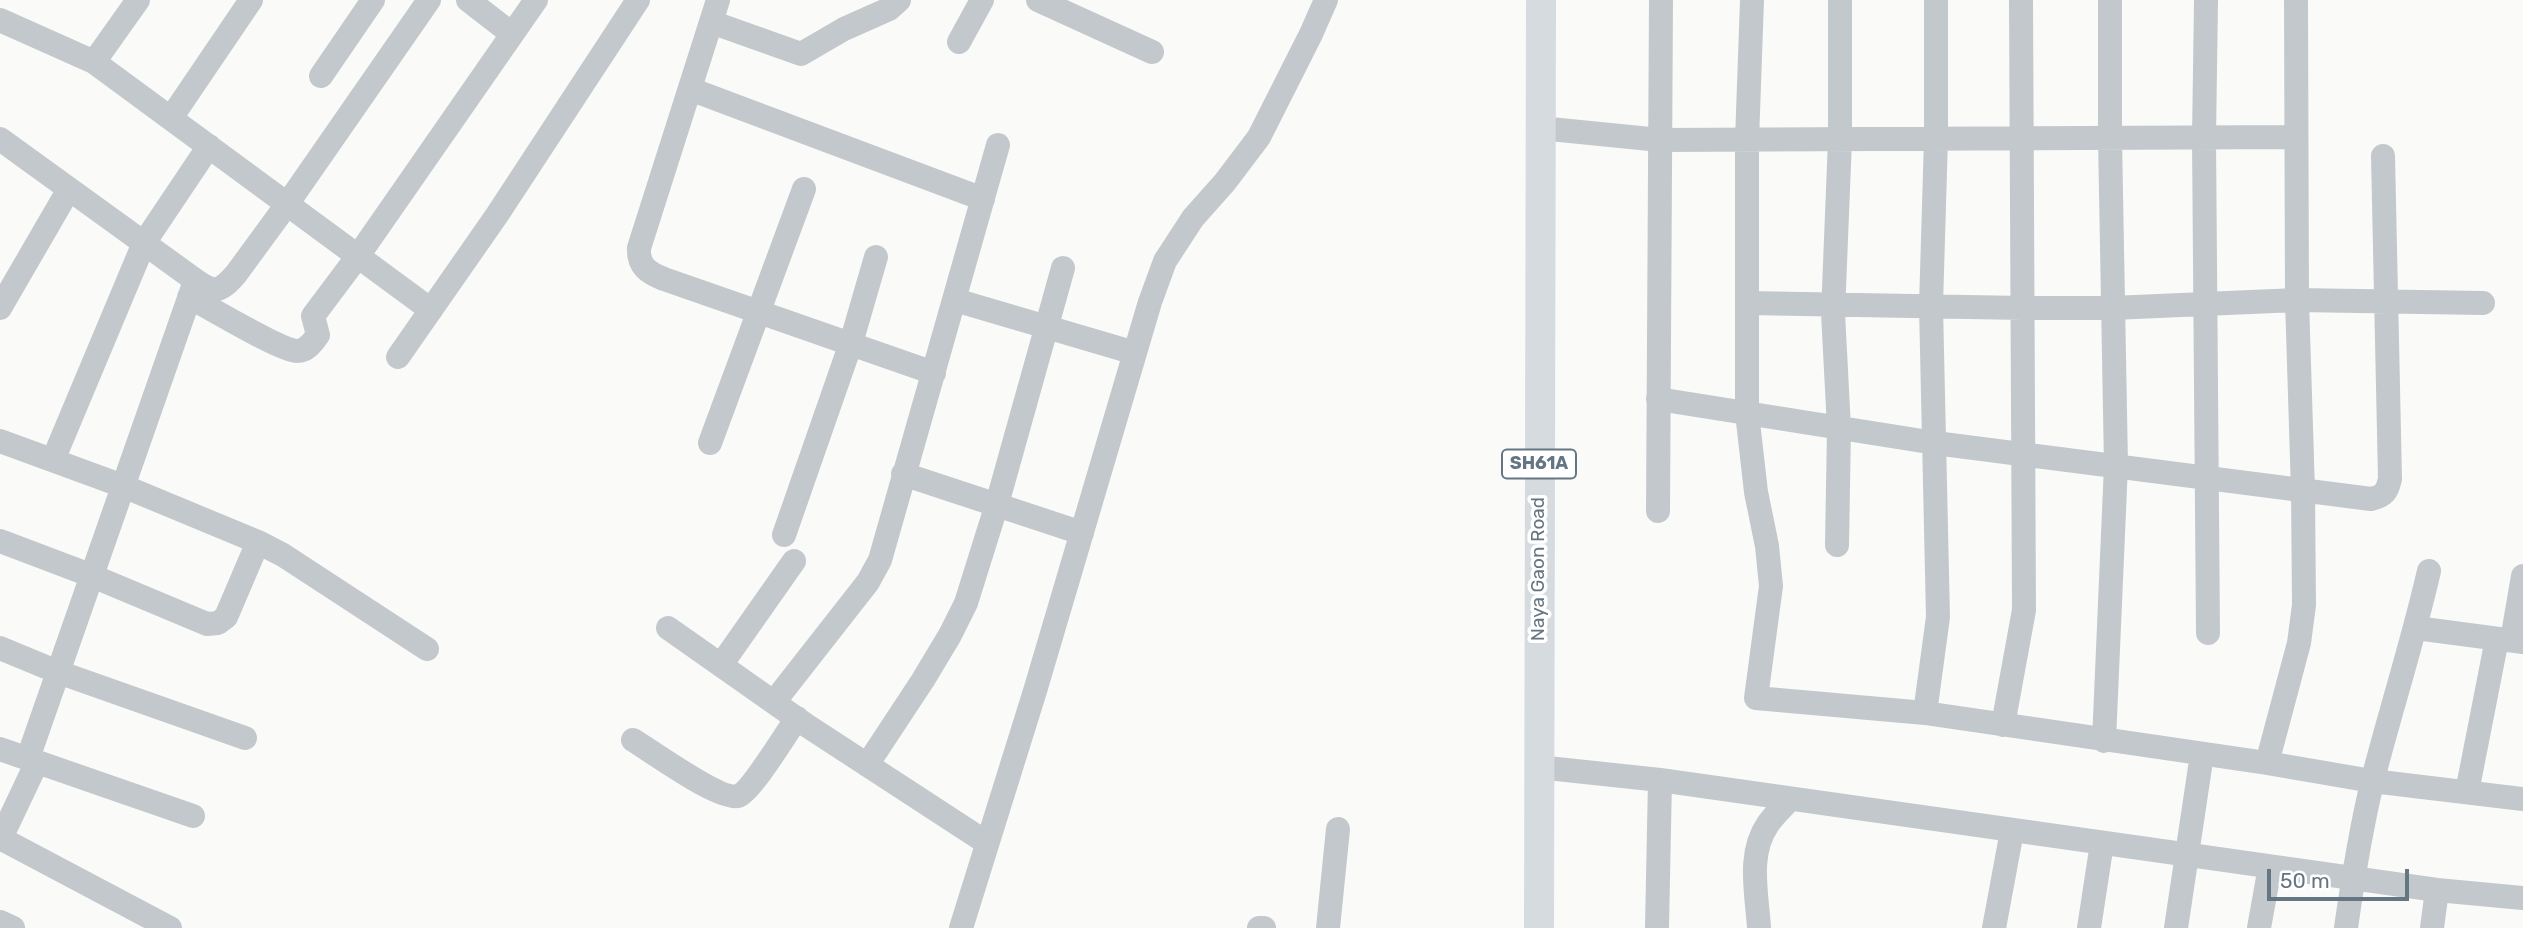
<!DOCTYPE html>
<html>
<head>
<meta charset="utf-8">
<style>
	body { margin:0 }
	#map { position:relative; width:2523px; height:928px; overflow:hidden; background:#fafaf8; font-family:Rubik,sans-serif }
	canvas { display:block }
	.scale { position:absolute; left:2267px; top:869px; width:142px; height:32px; box-sizing:border-box; border:4px solid #657683; border-top:0; padding-left:9px; font-size:21px; line-height:24px; white-space:nowrap; color:#657683; -webkit-text-stroke:5px #fff; paint-order:stroke }
</style>
</head>
<body>
<div id="map">
<canvas width="2523" height="928"></canvas>
<div class="scale">50 m</div>
</div>
<script>
const context = document.querySelector('canvas').getContext('2d');
context.lineJoin = 'round';
function trace(path, color, width, dash) { context.strokeStyle = color; context.lineWidth = width; context.lineCap = dash ? 'butt' : 'round'; context.setLineDash(dash || []); context.stroke(path); }
function drawText(font, color, halo, rows, align = 'center') {
  context.font = font + ' Rubik,sans-serif'; context.lineWidth = 7; context.setLineDash([]); context.textBaseline = 'middle'; context.strokeStyle = halo; context.fillStyle = color; for (const [text, x, y, turn = 0] of rows) {
    context.save(); context.translate(x, y); context.rotate((+turn || 0) * Math.PI / 180); context.textAlign = isNaN(turn) ? turn : align; if (halo) context.strokeText(text, 0, 0); context.fillText(text, 0, 0); context.restore();
  }
}
trace(new Path2D(`
	M468 0 512 34
	M718 0 639 248C638 267 649 273 664 279L934 373
	M1038 0 1152 52
	M1752 0 1747 141V413L1756 492 1767 546 1771 586 1756 698 1925 713 2267 763 2372 781 2523 799
	M2206 0 2204 138 2208 633
	M0 20 94 62 431 310
	M711 22 801 54 844 29 889 9 899 0
	M959 42 982 0
	M94 62 138 0
	M321 76 373 0
	M690 89 983 199
	M171 118 251 0
	M1540 128 1660 140 2295 137
	M0 139 195 280C215 294 220 292 236 274L288 203 429 0
	M189 297C209 307 281 351 297 351 307 351 313 342 318 335L313 316 358 256 536 0
	M955 300 1135 353
	M1747 303 2023 308H2112L2297 300 2483 303
	M0 308 69 189
	M398 357 497 215 638 0
	M1658 399 1935 443 2371 499C2384 496 2387 492 2390 479L2383 156
	M0 441 123 486 258 542 283 555 427 649
	M710 443 804 189
	M53 460 144 243 209 146
	M903 474 1082 533
	M1658 511 1661 0
	M784 535 851 343 876 257
	M0 541 90 575 207 624 218 623 226 617 258 542
	M1837 545 1839 428 1833 313 1840 140V0
	M668 628 806 725 987 843
	M2416 628 2523 642
	M2512 640 2523 576
	M0 648 58 672 245 738
	M721 665 794 561
	M774 702 868 582 880 560 998 145
	M1925 713 1938 617 1931 306 1936 138V0
	M2003 725 2024 610 2021 0
	M633 740C651 751 720 801 738 796 751 792 787 732 797 718
	M2104 741 2116 465 2110 138V0
	M0 749 193 816
	M28 758 194 284
	M2267 763 2299 643 2304 605 2303 491 2297 300 2296 0
	M867 765 923 680 950 635 966 603 997 504 1063 268
	M1538 767 1660 780 2437 890 2523 898
	M2467 792 2497 639
	M0 838 170 928
	M0 840 37 762
	M0 922 13 928
	M961 928 1035 691 1150 302 1165 261 1193 218 1225 182 1259 137 1311 34 1326 0
	M1259 928H1264
	M1328 928 1338 829
	M1657 928 1660 780
	M1759 928C1757 894 1747 854 1768 824 1774 815 1783 807 1790 799
	M1994 928 2012 831
	M2089 928 2102 843
	M2176 928 2202 754
	M2259 928 2270 867
	M2346 928C2353 878 2361 828 2373 779 2391 709 2413 641 2429 571
	M2432 928 2437 890`), '#c3c8cc', 24);
trace(new Path2D(`
	M1539 928 1541 0`), '#d6dbdf', 30);
for (const [x, y, w] of [
	[1539,464,74]
]) { const box = new Path2D(); box.roundRect(x - w / 2, y - 14.5, w, 29, 5); context.fillStyle = '#fff'; context.fill(box); trace(box, '#657683', 2); }
drawText('bold 18px', '#657683', null, [
	["SH61A",1539,464]
]);
drawText('19px', '#657683', '#fff', [
	["Naya Gaon Road",1539,569,-90]
]);
</script>
</body>
</html>
